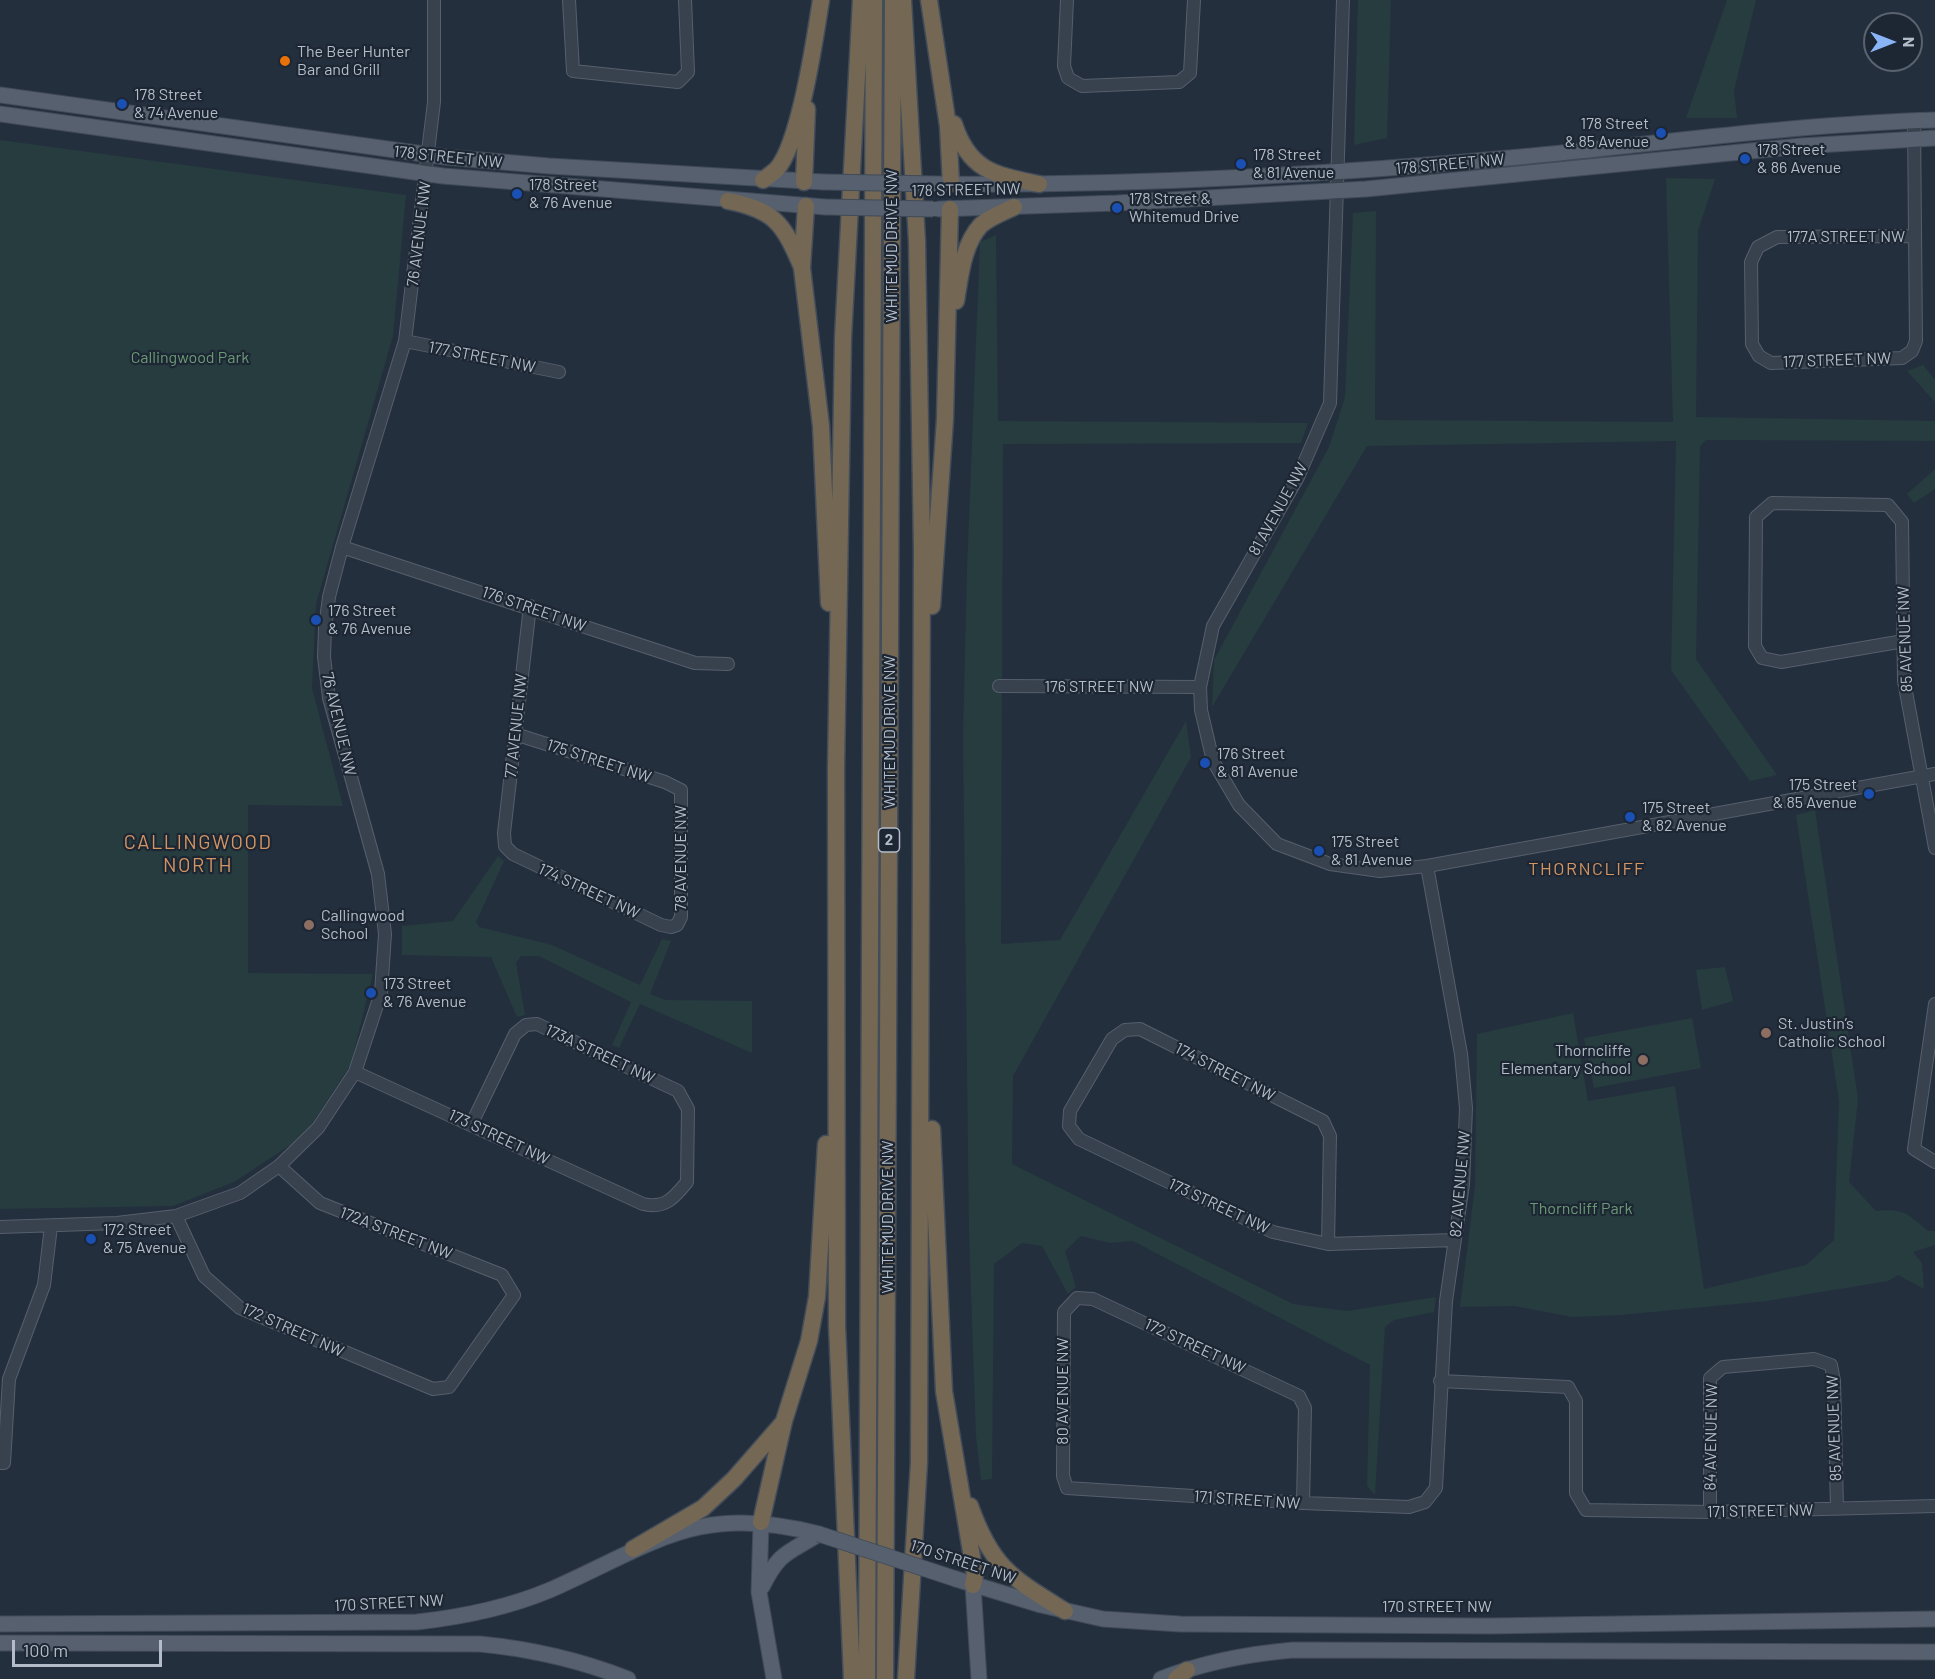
<!DOCTYPE html>
<html>
<head>
<meta charset="utf-8">
<style>
	body { margin:0 }
	#map { position:relative; width:1935px; height:1679px; overflow:hidden; background:#242f3e; font-family:Barlow,sans-serif }
	canvas { display:block }
	.north { position:absolute; left:1863px; top:12px; width:60px; height:60px; box-sizing:border-box; background:#1d2633; border:2px solid #59626f; border-radius:50%; rotate:90deg; font-size:16px; font-weight:700; line-height:24px; text-align:center; color:#b4bcc9 }
	.north::after { content:''; display:block; margin:auto; width:21px; height:27px; background:#8ab4f8; clip-path:polygon(50% 0,100% 100%,50% 72%,0 100%) }
	.scale { position:absolute; left:12px; top:1640px; width:150px; height:27px; box-sizing:border-box; border:3px solid #b4bcc9; border-top:0; padding-left:8px; font-size:18px; line-height:21px; white-space:nowrap; color:#b4bcc9; -webkit-text-stroke:4px #1d2633; paint-order:stroke }
</style>
</head>
<body>
<div id="map">
<canvas width="1935" height="1679"></canvas>
<div class="north">N</div>
<div class="scale">100 m</div>
</div>
<script>
const context = document.querySelector('canvas').getContext('2d');
context.lineJoin = 'round';
function fillPath(path, color) { context.fillStyle = color; context.fill(path, 'evenodd'); }
function trace(path, color, width, dash) { context.strokeStyle = color; context.lineWidth = width; context.lineCap = dash ? 'butt' : 'round'; context.setLineDash(dash || []); context.stroke(path); }
function drawText(font, color, halo, rows, align = 'center') {
  context.font = font + ' Barlow,sans-serif'; context.lineWidth = 4.5; context.setLineDash([]); context.textBaseline = 'middle'; context.strokeStyle = halo; context.fillStyle = color; for (const [text, x, y, turn = 0] of rows) {
    context.save(); context.translate(x, y); context.rotate((+turn || 0) * Math.PI / 180); context.textAlign = isNaN(turn) ? turn : align; if (halo) context.strokeText(text, 0, 0); context.fillText(text, 0, 0); context.restore();
  }
}
fillPath(new Path2D(`
	M1358 0H1391L1387 138 1354 145Z
	M1727 0H1756L1734 91 1737 118H1686Z
	M0 140 406 195 393 336 316 604 312 688 343 806 248 805V973L373 974 351 1064 304 1136 234 1182 173 1206 0 1209Z
	M1666 178 1715 179 1698 231 1696 417 1935 421V441L1706 440 1700 446 1696 659 1777 775 1750 781 1671 670 1676 441 1367 446 1212 707 1214 660 1329 447 1345 397 1353 213 1376 211 1375 420 1673 422Z
	M996 235 998 421 1308 423 1301 443 1003 444 1001 944 1060 940 1186 721 1191 757 1013 1076 1012 1164 1293 1304 1347 1311 1436 1297 1434 1312 1394 1320 1385 1327 1375 1495 1367 1486 1370 1365 1133 1241 1110 1243 1081 1236 1065 1251 1076 1287 1068 1294 1042 1246 1022 1243 994 1264 992 1479 981 1480 976 1436 969 1233 963 738 967 569 980 242Z
	M1923 365 1935 380V402L1907 371Z
	M1935 469V489L1914 503 1907 494Z
	M1815 810 1858 1099 1849 1182 1876 1211C1904 1208 1908 1214 1928 1231H1935V1245L1913 1252 1922 1263 1924 1289 1898 1275 1888 1281 1767 1301 1621 1315 1572 1317 1514 1306 1460 1307 1475 1186 1477 1034 1573 1013 1588 1101 1675 1086 1704 1289 1806 1265 1834 1240 1839 1101 1796 815Z
	M498 856 504 861 476 922 479 927 552 945 640 985 662 939 671 941 650 994 665 1000 752 1001V1053L640 1004 619 1048 612 1045 631 1002 539 956H521L516 963 525 1015 517 1017 491 957 402 955V926L453 921Z
	M1725 967 1733 1001 1702 1010 1696 970Z
	M1692 1018 1701 1068 1594 1088 1584 1038Z`), '#263c3f');
const minor = new Path2D(`
	M569 0 573 71 678 82 688 72 685 0
	M1067 0 1064 66 1068 78 1082 86 1179 82 1190 73 1194 0
	M1343 0 1330 403 1298 477 1213 626 1200 687 1201 710 1213 761 1239 805 1277 844 1330 864 1380 871 1427 866 1935 774
	M1914 121 1916 341 1912 351 1902 358 1771 363 1759 356 1752 344 1751 262 1758 247 1777 237 1915 236
	M405 341 559 372
	M342 547 695 663 728 664
	M1904 641 1781 662 1762 658 1755 646 1756 517 1772 503 1888 505 1902 522 1904 681 1935 848
	M999 686 1200 687
	M515 734 665 782 681 790V917L677 925 671 927 661 925 513 854 505 846 504 833 530 606
	M1935 1004 1914 1149 1935 1162
	M355 1072 643 1204C665 1209 674 1198 687 1182L688 1109 678 1091 537 1024 526 1025 515 1034 472 1123
	M176 1216 204 1276 240 1308 433 1389 449 1387 514 1295 502 1275 320 1203 279 1166
	M0 1227 117 1223 176 1216 240 1193 279 1166 318 1128 355 1072 381 993 385 934 378 874 329 698 324 657 325 628 329 597 342 547 405 341 434 102V0
	M1328 1244 1330 1136 1323 1121 1140 1029 1125 1030 1112 1039 1070 1111 1069 1126 1079 1139 1273 1232 1328 1244 1455 1240
	M1440 1381 1568 1387 1576 1401V1493L1586 1510 1710 1512 1935 1506
	M0 1463H4L9 1379 44 1285 51 1226
	M1303 1503 1305 1408 1299 1396 1093 1299 1077 1298 1064 1312 1063 1476 1067 1488 1303 1503 1409 1507 1425 1502 1436 1488 1446 1301 1463 1184 1466 1108 1461 1054 1427 866
	M1710 1512V1378L1723 1367 1814 1359 1831 1365 1834 1381 1837 1509`);
const major = new Path2D(`
	M0 95 445 157 549 166 823 182
	M0 114 443 176 825 207
	M939 184C1133 186 1327 175 1520 157 1658 144 1796 124 1935 120
	M939 209 1117 203 1366 189 1801 146 1935 138
	M761 1522 759 1592 774 1679
	M956 1579 1041 1605 1103 1619 1180 1624 1489 1626 1935 1619
	M973 1585 979 1679
	M762 1587C780 1551 787 1554 819 1534
	M0 1624 417 1622C462 1617 507 1608 550 1590 654 1544 698 1502 819 1534
	M0 1643 480 1644C531 1649 580 1660 628 1679
	M1161 1679C1204 1662 1247 1654 1293 1650L1935 1652`);
const highway = new Path2D(`
	M903 0 917 241 922 550 919 1462 906 1679
	M929 0 948 126 951 184
	M954 124C969 171 995 175 1039 184
	M763 180C768 176 773 173 777 169 800 142 815 38 821 0
	M804 182 807 109
	M728 201C774 210 783 223 801 265
	M806 206 802 268 821 426 829 603
	M956 301C960 277 963 244 981 225 990 217 1004 212 1014 207
	M932 606 945 419 950 209
	M932 1129 944 1391 975 1575 973 1585
	M970 1506C992 1568 1012 1578 1065 1611
	M761 1522 784 1421 809 1341 817 1297 826 1144
	M633 1549 703 1508 734 1479 782 1424
	M852 1679 837 1325 836 769 843 338 861 0
	M867 1679 874 0
	M885 1679 893 0
	M1176 1679 1187 1670`);
trace(minor, '#565f6c', 14);
trace(major, '#414a57', 17);
trace(highway, '#434c59', 19);
trace(minor, '#38414e', 12);
trace(major, '#56606e', 15);
trace(highway, '#746855', 16);
const majorBridge = new Path2D(`
	M823 182 937 184
	M825 207 933 209
	M819 1534 956 1579`);
trace(majorBridge, '#414a57', 17, []);
trace(majorBridge, '#56606e', 15);
for (const [x, y, r, color] of [
	[285,61,6,"#e8710a"],
	[122,104,6,"#1a4fb4"],
	[1661,133,6,"#1a4fb4"],
	[1745,159,6,"#1a4fb4"],
	[1241,164,6,"#1a4fb4"],
	[517,194,6,"#1a4fb4"],
	[1117,208,6,"#1a4fb4"],
	[316,620,6,"#1a4fb4"],
	[1205,763,6,"#1a4fb4"],
	[1869,794,6,"#1a4fb4"],
	[1630,817,6,"#1a4fb4"],
	[1319,851,6,"#1a4fb4"],
	[309,925,6,"#8d6e63"],
	[371,993,6,"#1a4fb4"],
	[1766,1033,6,"#8d6e63"],
	[1643,1060,6,"#8d6e63"],
	[91,1239,6,"#1a4fb4"]
]) { const dot = new Path2D(); dot.arc(x, y, r, 0, 2 * Math.PI); context.fillStyle = color; context.fill(dot); trace(dot, '#1d2633', 2); }
for (const [x, y, w] of [
	[889,840,21]
]) { const box = new Path2D(); box.roundRect(x - w / 2, y - 12, w, 24, 4.5); context.fillStyle = '#1d2633'; context.fill(box); trace(box, '#b4bcc9', 1.5); }
drawText('bold 15px', '#b4bcc9', null, [
	["2",889,840]
]);
drawText('16px', '#b4bcc9', '#1d2633', [
	["The Beer Hunter",297,52],
	["Bar and Grill",297,70],
	["178 Street",134,95],
	["& 74 Avenue",134,113],
	["178 Street",1649,124,"right"],
	["& 85 Avenue",1649,142,"right"],
	["178 Street",1757,150],
	["& 86 Avenue",1757,168],
	["178 Street",1253,155],
	["& 81 Avenue",1253,173],
	["178 Street",529,185],
	["& 76 Avenue",529,203],
	["178 Street &",1129,199],
	["Whitemud Drive",1129,217],
	["176 Street",328,611],
	["& 76 Avenue",328,629],
	["176 Street",1217,754],
	["& 81 Avenue",1217,772],
	["175 Street",1857,785,"right"],
	["& 85 Avenue",1857,803,"right"],
	["175 Street",1642,808],
	["& 82 Avenue",1642,826],
	["175 Street",1331,842],
	["& 81 Avenue",1331,860],
	["Callingwood",321,916],
	["School",321,934],
	["173 Street",383,984],
	["& 76 Avenue",383,1002],
	["St. Justin’s",1778,1024],
	["Catholic School",1778,1042],
	["Thorncliffe",1631,1051,"right"],
	["Elementary School",1631,1069,"right"],
	["172 Street",103,1230],
	["& 75 Avenue",103,1248]
], 'left');
drawText('16px', '#b4bcc9', '#1d2633', [
	["178 STREET NW",448,157,6],
	["178 STREET NW",1450,164,-5],
	["178 STREET NW",966,190,-1],
	["76 AVENUE NW",419,234,-83],
	["177A STREET NW",1846,237],
	["WHITEMUD DRIVE NW",892,246,-90],
	["177 STREET NW",482,357,11],
	["177 STREET NW",1837,360,-2],
	["81 AVENUE NW",1278,509,-61],
	["176 STREET NW",534,609,19],
	["85 AVENUE NW",1905,639,-92],
	["176 STREET NW",1099,687],
	["76 AVENUE NW",339,724,77],
	["77 AVENUE NW",516,726,-84],
	["WHITEMUD DRIVE NW",890,732,-90],
	["175 STREET NW",599,761,18],
	["78 AVENUE NW",681,858,-90],
	["174 STREET NW",589,891,25],
	["173A STREET NW",600,1054,25],
	["174 STREET NW",1225,1072,27],
	["173 STREET NW",499,1137,25],
	["82 AVENUE NW",1460,1184,-85],
	["173 STREET NW",1219,1206,25],
	["WHITEMUD DRIVE NW",888,1217,-90],
	["172A STREET NW",396,1233,21],
	["172 STREET NW",293,1330,24],
	["172 STREET NW",1195,1346,25],
	["80 AVENUE NW",1063,1391,-90],
	["85 AVENUE NW",1834,1428,-92],
	["84 AVENUE NW",1711,1437,-89],
	["171 STREET NW",1247,1500,4],
	["171 STREET NW",1760,1511,-1],
	["170 STREET NW",963,1562,18],
	["170 STREET NW",389,1603,-3],
	["170 STREET NW",1437,1607]
]);
drawText('16px', '#6b9a76', '#1d2633', [
	["Callingwood Park",190,358],
	["Thorncliff Park",1581,1209]
]);
context.letterSpacing = '1.5px';
drawText('18px', '#d59563', '#1d2633', [
	["THORNCLIFF",1587,869]
]);
context.letterSpacing = '0px';
context.letterSpacing = '1.5px';
drawText('20px', '#d59563', '#1d2633', [
	["CALLINGWOOD",198,842],
	["NORTH",198,865]
]);
context.letterSpacing = '0px';
</script>
</body>
</html>
